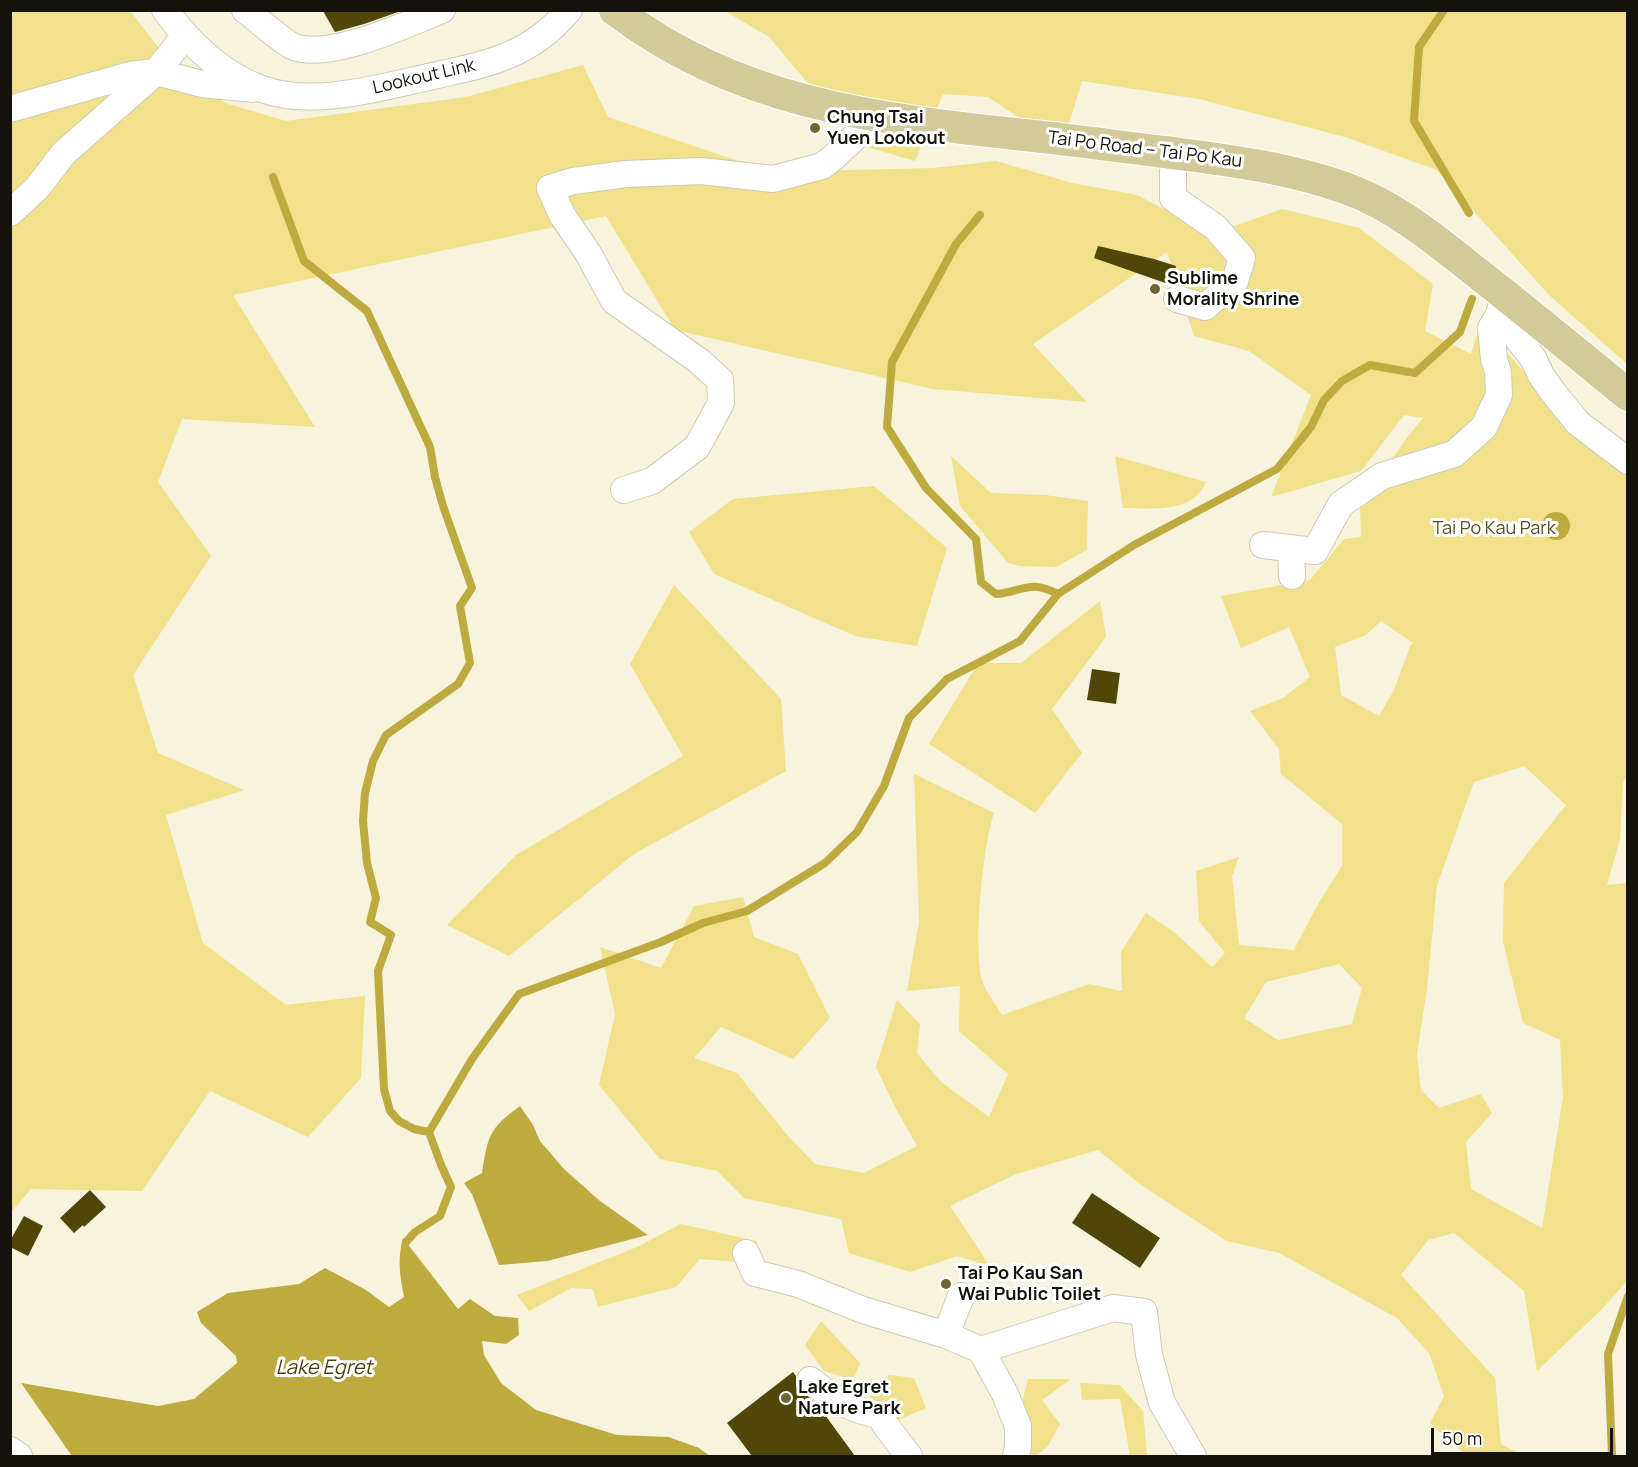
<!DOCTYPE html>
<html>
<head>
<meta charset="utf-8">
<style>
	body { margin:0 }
	#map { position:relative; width:1638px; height:1467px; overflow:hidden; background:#f7f3dd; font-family:Manrope,sans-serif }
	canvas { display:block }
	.frame { position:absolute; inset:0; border:12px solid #14130b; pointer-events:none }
	.scale { position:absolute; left:1431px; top:1428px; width:182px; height:27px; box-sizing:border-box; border:3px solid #14130b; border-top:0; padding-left:8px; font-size:18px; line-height:21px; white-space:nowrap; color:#14130b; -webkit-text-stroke:4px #fff; paint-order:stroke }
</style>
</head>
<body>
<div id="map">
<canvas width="1638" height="1467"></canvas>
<div class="frame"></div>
<div class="scale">50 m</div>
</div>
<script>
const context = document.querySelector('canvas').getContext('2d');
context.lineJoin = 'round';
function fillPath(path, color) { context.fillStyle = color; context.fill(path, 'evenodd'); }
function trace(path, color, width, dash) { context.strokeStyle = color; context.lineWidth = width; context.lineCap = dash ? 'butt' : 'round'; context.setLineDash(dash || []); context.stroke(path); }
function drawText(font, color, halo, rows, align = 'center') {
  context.font = font + ' Manrope,sans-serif'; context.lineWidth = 6; context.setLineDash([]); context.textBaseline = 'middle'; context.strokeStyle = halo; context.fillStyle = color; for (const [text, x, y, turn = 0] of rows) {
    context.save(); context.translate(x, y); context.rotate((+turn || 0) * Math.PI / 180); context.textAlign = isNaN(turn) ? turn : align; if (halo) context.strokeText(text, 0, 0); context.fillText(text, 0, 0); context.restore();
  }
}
fillPath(new Path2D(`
	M11 11H130L162 52 225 103 286 121 466 97 583 65 608 117 771 172 934 168 996 161 1072 183 1137 195 1212 234 1282 209 1359 228 1433 284 1425 331 1471 354 1481 322 1581 439 1627 477V776L1623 782 1620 839 1607 885 1627 883V1281L1601 1310 1537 1371 1524 1291 1454 1233 1428 1240 1401 1275 1495 1378 1501 1444 1524 1456H1467L1430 1423 1444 1396 1429 1353 1397 1318 1279 1253 1227 1241 1141 1185 1098 1150 1016 1174 950 1206 990 1266 957 1256 910 1272 849 1253 841 1219 744 1198 717 1171 660 1159 599 1085 615 1014 600 947 661 968 694 906 743 897 754 937 798 954 830 1018 793 1059 721 1027 694 1058 737 1073 788 1136 815 1164 864 1173 917 1146 895 1107 876 1067 897 1000 920 1024 917 1053 941 1082 989 1117 1008 1074 959 1031 960 986 907 991 919 921 914 774 994 813C983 846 972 950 983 983 987 993 996 1005 1002 1015L1089 984 1122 991 1121 952 1146 913 1174 932 1212 967 1225 953 1199 921 1196 871 1239 857 1232 876 1239 945 1294 950 1318 904 1342 866V824L1281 774 1279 749 1250 711 1283 698 1310 677 1289 627 1241 648 1221 596 1310 580 1344 539 1361 537 1360 505 1409 435 1423 418 1404 415 1361 471 1271 497 1311 395 1249 351 1194 336 1167 252 1033 344 1087 402 933 389 675 330 606 216 233 295 315 427 182 419 158 482 211 556 133 675 158 753 244 790 166 815 203 943 286 1005 365 996 361 1078 308 1137 210 1091 142 1191 31 1189 11 1212ZM1381 621 1413 643 1411 644 1394 690 1379 716 1341 695 1335 647 1366 635ZM1524 766 1566 805 1504 883 1503 942 1523 1023 1560 1040 1563 1097 1542 1228 1471 1189 1466 1142 1492 1113 1481 1094 1439 1108 1421 1090 1417 1055 1427 988 1437 885 1474 782ZM1339 964 1362 988 1352 1024 1278 1040 1244 1018 1266 982Z
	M725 11H1627V364L1549 295 1437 170 1345 137 1199 99 1082 81 1062 146 988 97 943 94 915 161 860 145 769 37Z
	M951 456 991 493 1045 495 1088 501 1087 550 1056 567 1020 566 1008 563 960 506Z
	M1115 456 1206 482C1193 514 1152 508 1123 508Z
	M874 486 947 548 917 646 855 636 714 574 689 532 733 499Z
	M674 585 781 699 786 771 634 854 509 956 447 925 516 855 683 756 630 664Z
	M1100 601 1106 637 1052 709 1082 753 1035 813 929 744 978 663H1021Z
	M681 1224 756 1241 762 1264 700 1259 676 1287 598 1307 593 1289 571 1288 529 1311 517 1295 637 1247Z
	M821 1321 860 1363 853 1380 824 1371 805 1345Z
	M889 1375 914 1378 926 1408 894 1422 867 1400Z
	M1028 1379H1071L1042 1400 1060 1424 1048 1446 1036 1456H1005L1020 1410Z
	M1080 1383 1120 1385 1143 1411 1147 1456H1130L1120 1399 1082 1400Z`), '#f0e18a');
fillPath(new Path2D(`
	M1542 526a14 14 0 1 1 28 0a14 14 0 1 1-28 0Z
	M520 1106 533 1125 540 1141 564 1169 600 1201 648 1235 547 1261 499 1265 472 1194 464 1183 482 1173C488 1137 488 1129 520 1106Z
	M403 1238 458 1309 470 1299 495 1316 518 1318 519 1335 506 1344 482 1341 484 1355 501 1383 536 1410 617 1435 669 1437 699 1448 710 1456H72L21 1383 158 1406 194 1399 237 1363 236 1356 201 1323 197 1312 228 1293 299 1284 325 1268 366 1290 389 1307 404 1297C400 1276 397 1259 403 1238Z`), '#bdab40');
trace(new Path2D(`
	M1444 10 1419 47 1414 121 1469 213
	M273 177 304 261 367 311 430 447 435 477 443 506 472 588 460 606 470 663 458 684 386 735 373 761 365 793 363 821 367 863 376 898 370 922 391 935 378 971 384 1089 390 1111 399 1121 414 1129 429 1132
	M980 215 956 244 892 362 887 427 926 488 976 539 981 582 996 594C1025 591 1029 579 1058 594
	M406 1242 415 1232 440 1216 451 1187 441 1165 429 1132 472 1059 519 994 661 942 703 923 747 911 825 863 857 832 884 786 909 718 947 679 1020 641 1058 594 1134 545 1277 469 1311 427 1324 400 1342 381 1370 365 1415 373 1460 332 1472 299
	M1612 1456 1608 1354 1628 1296`), '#bdab40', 8);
fillPath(new Path2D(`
	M323 11H401L364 24 335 32Z
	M1098 246 1154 259 1176 266 1171 285 1094 258Z
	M1092 669 1120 673 1116 704 1087 700Z
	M90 1190 106 1207 84 1227 83 1225 74 1233 60 1218Z
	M1092 1193 1160 1238 1140 1268 1072 1223Z
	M24 1216 43 1226 28 1256 10 1247V1241Z
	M793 1372 796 1376V1386L817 1404 855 1456H752L727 1423Z`), '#4f4608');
const minor = new Path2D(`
	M165 10C190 44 222 75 262 89 314 108 381 87 433 76 459 70 487 65 511 54 534 44 553 29 569 10
	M245 10C256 18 284 43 294 47 331 60 407 24 442 10
	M10 109 130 75 156 72 202 84 253 89
	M1176 154 1173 170V198L1215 227 1242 258 1235 281 1205 307 1177 299
	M10 213 37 188 64 153 156 72 185 36
	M1499 315 1533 358 1541 375 1552 391 1578 423 1628 461
	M624 490 652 481 697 447 721 403 720 380 699 361 614 301 588 253 562 215 550 188 573 181 626 174 701 171 773 179 822 166 834 157 878 115
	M1263 545 1315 551 1341 504 1382 476 1454 454 1484 427 1499 395 1498 372 1494 359 1491 328 1499 315 1501 307 1508 297
	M1291 548 1292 576
	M746 1253 755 1273 798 1284 863 1310 946 1335 981 1350 1005 1394 1018 1426V1446L1016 1456
	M946 1335 961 1296
	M981 1350 1113 1308 1144 1312 1149 1355 1162 1403 1193 1456
	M810 1380C834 1399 850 1410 880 1415L886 1426 909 1456
	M10 1450 19 1456`);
const major = new Path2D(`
	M615 10C736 102 870 118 1015 134 1065 139 1115 146 1165 152 1226 160 1287 167 1345 188 1394 205 1436 240 1476 272 1527 312 1577 353 1628 395`);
trace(minor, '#cecbb5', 28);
trace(major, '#fff', 34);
trace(minor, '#fff', 26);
trace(major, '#d3ca9a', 32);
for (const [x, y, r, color] of [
	[815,128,6,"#6e6531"],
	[1155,289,6,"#6e6531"],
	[946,1284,6,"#6e6531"],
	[786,1398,6,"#6e6531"]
]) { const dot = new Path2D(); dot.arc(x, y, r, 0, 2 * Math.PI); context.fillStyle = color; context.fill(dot); trace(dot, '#fff', 2); }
drawText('18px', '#14130b', '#fff', [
	["Lookout Link",424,77,-13],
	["Tai Po Road – Tai Po Kau",1145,150,7]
]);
drawText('bold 18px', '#14130b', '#fff', [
	["Chung Tsai",827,118],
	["Yuen Lookout",827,139],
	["Sublime",1167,279],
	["Morality Shrine",1167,300],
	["Tai Po Kau San",958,1274],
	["Wai Public Toilet",958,1295],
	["Lake Egret",798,1388],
	["Nature Park",798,1409]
], 'left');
drawText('18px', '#595126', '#fff', [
	["Tai Po Kau Park",1494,529]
]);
drawText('italic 20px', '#4a4216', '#fff', [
	["Lake Egret",324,1368]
]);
</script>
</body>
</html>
